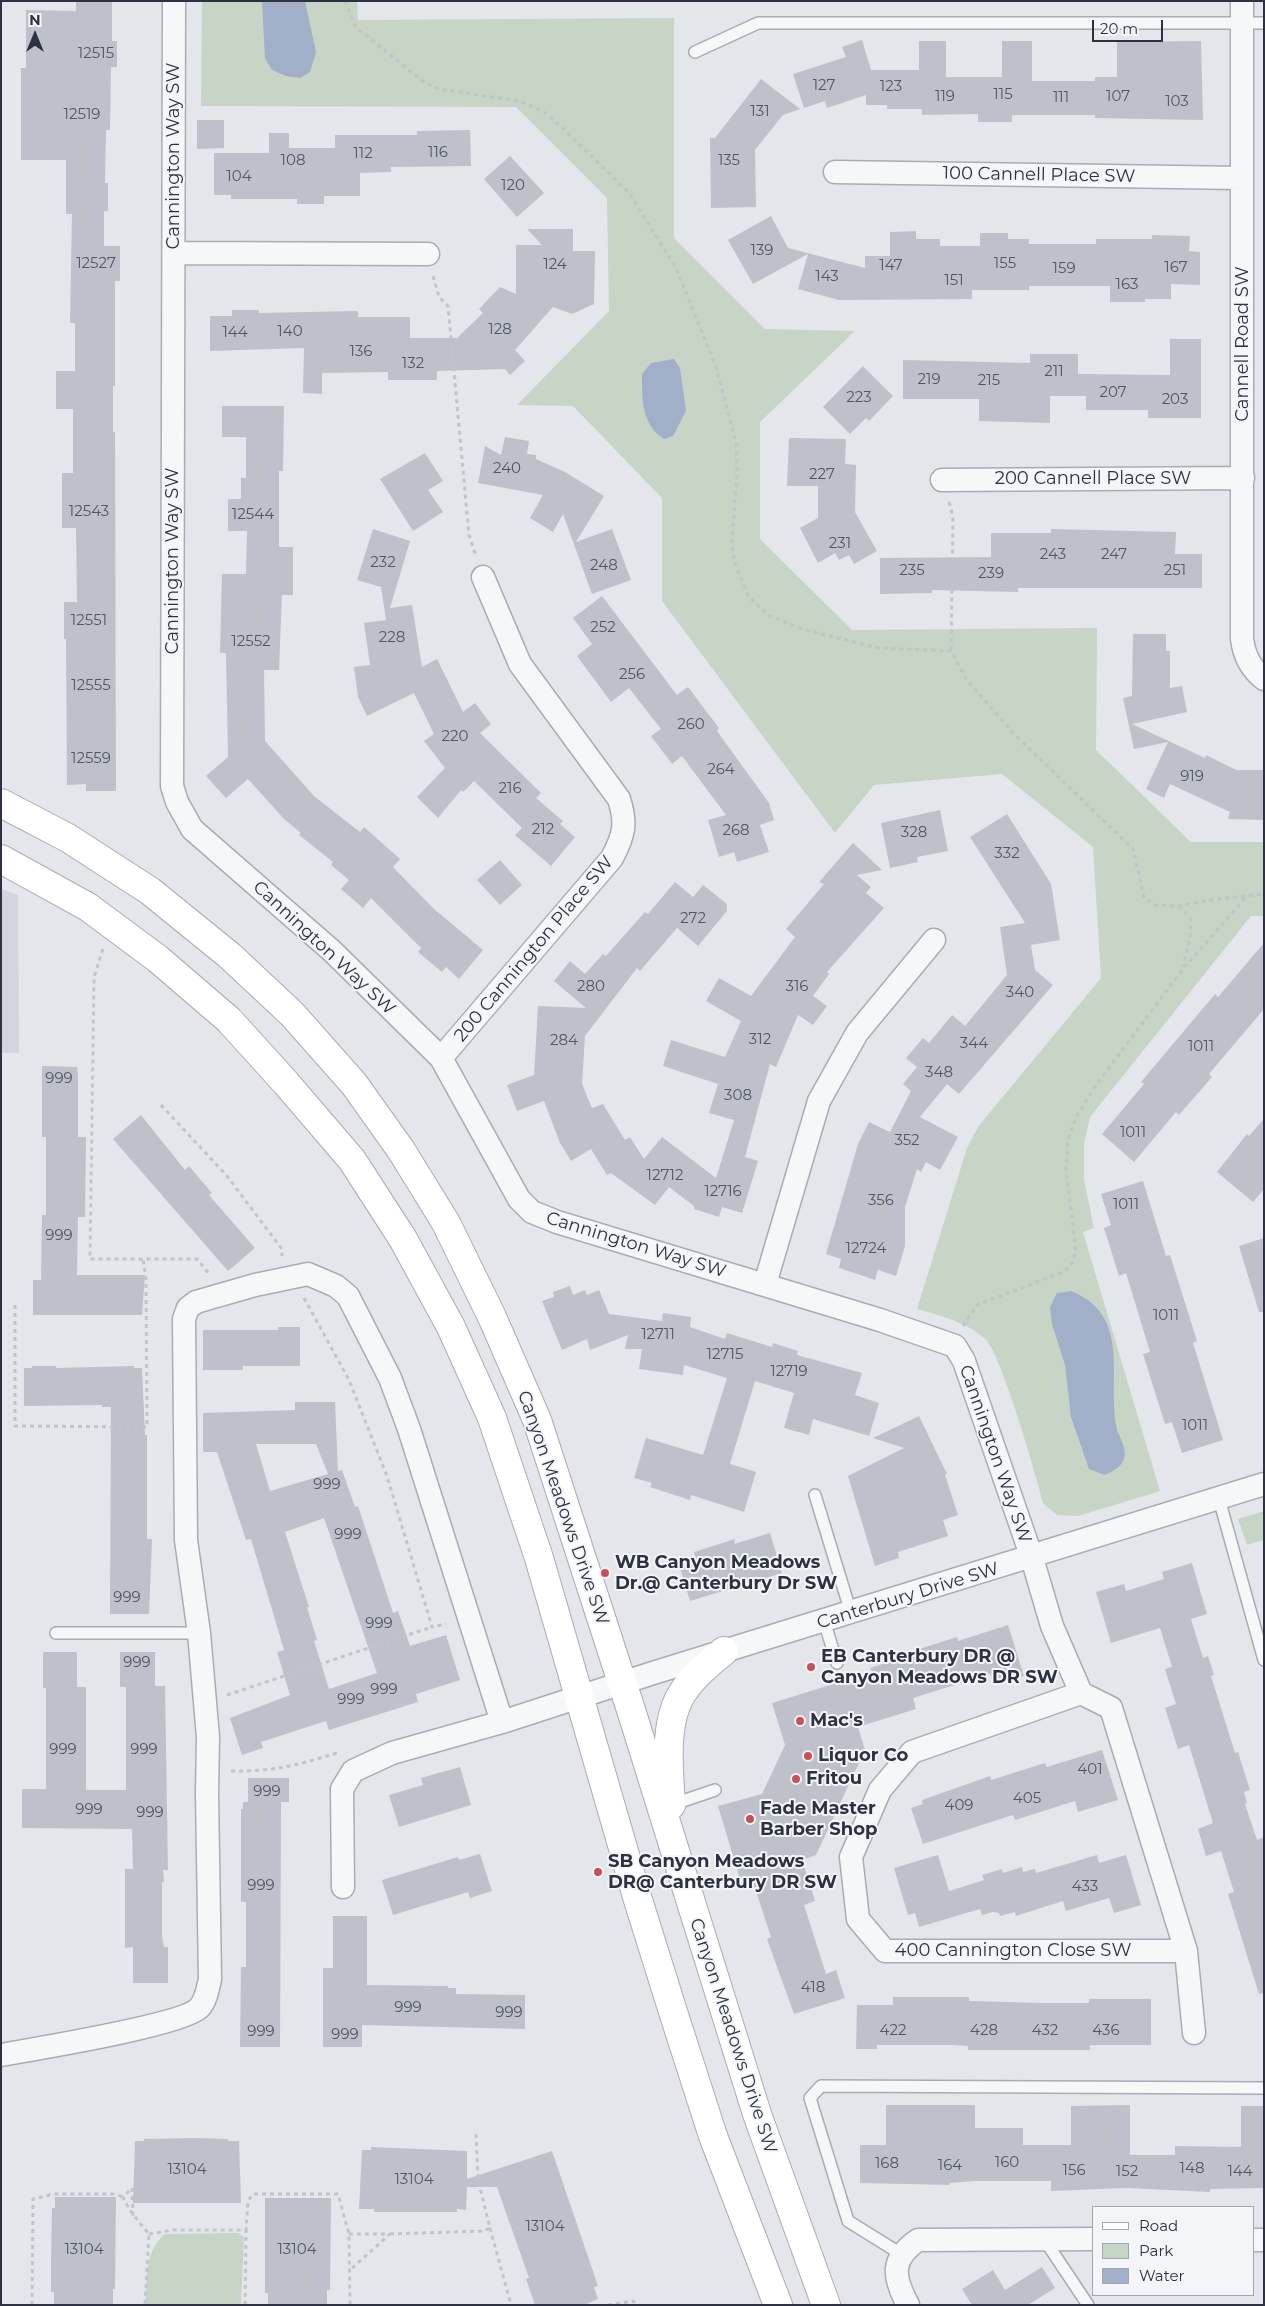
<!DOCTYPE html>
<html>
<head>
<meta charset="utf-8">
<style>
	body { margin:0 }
	#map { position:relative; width:1265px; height:2306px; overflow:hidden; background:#e4e6eb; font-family:Montserrat,sans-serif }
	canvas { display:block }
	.frame { position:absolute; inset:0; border:2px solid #2c3242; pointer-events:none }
	.legend { position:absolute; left:1092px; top:2206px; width:162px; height:90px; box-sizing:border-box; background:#f3f5f8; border:1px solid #a3a7af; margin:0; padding:6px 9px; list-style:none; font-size:15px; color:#2c3242 }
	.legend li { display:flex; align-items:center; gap:10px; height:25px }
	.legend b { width:25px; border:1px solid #a3a7af }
	.north { position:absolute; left:10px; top:10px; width:50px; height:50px; -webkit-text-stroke:4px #f3f5f8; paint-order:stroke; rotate:0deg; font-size:14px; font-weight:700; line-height:20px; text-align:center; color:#2c3242 }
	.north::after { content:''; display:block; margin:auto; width:18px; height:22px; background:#2c3242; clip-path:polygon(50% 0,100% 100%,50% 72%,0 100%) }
	.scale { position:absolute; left:1092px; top:20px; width:71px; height:22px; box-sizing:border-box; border:2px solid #2c3242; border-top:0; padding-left:6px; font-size:15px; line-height:18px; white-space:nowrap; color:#2c3242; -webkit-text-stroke:4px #f3f5f8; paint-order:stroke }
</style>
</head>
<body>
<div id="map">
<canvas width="1265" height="2306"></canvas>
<div class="frame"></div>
<ul class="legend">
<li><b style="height:6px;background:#fff"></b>Road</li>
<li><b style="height:14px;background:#c8d4c5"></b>Park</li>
<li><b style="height:14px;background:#a1b0c8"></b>Water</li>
</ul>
<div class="north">N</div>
<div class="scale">20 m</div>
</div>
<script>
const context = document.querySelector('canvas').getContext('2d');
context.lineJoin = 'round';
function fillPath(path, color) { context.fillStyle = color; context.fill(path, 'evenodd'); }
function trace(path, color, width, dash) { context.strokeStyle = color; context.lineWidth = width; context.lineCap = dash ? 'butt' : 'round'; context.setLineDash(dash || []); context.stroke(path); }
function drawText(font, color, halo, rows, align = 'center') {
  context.font = font + ' Montserrat,sans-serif'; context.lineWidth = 4; context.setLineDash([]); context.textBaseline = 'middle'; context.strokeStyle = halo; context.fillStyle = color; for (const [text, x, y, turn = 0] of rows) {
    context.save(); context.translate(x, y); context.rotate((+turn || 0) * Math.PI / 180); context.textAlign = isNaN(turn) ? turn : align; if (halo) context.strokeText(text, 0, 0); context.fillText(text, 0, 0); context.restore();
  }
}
fillPath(new Path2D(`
	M1 889 18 895 19 1053H1Z`), '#d2d5dd');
fillPath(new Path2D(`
	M202 1H357L358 20 674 18V238L765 329 855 331 760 422V539L852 630 1097 628 1096 750 1191 842H1264V916H1251L1090 1117 1084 1144V1180L1094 1228 1083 1232 1160 1491 1078 1516 1057 1515 1043 1503C1037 1478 1001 1354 986 1340 968 1322 941 1316 917 1309L967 1148 978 1127 1101 978 1093 847 1002 774 874 785 835 833 662 601V498L573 406 517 405 609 311 607 198 516 107 201 106Z
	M1264 1511V1540L1247 1545 1238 1519Z
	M238 2233 244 2237 241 2305H146C147 2280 144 2251 165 2234Z`), '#c8d4c5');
fillPath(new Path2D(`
	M262 1H305L316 52 310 72 300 78 286 76 272 70 265 58Z
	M674 359 680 368 686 411 673 436 664 439C641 424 642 399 642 374L651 363Z
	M1071 1291C1131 1315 1108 1375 1116 1425 1118 1437 1129 1449 1123 1461 1120 1468 1111 1472 1105 1475L1089 1469 1071 1417 1065 1365 1052 1324 1050 1307 1057 1293Z`), '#a1b0c8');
fillPath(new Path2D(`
	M76 1H112V41H117V67H111L110 130H106L105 183H108V211H104V246H120V281H115V386H113V432H115L116 791H86V784L67 785 66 639H64V602H77L76 528H62V473H73V409H56V371H75V323H70L72 214H66V160H21V68H26V10L76 11Z
	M862 40 871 70H919V41H946V77H1002V41H1032V81H1095V77H1117V42L1201 41 1203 120 1095 118V115H1012V122H978V114L922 115V109H887V105H866V95L827 108 825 101 804 108 793 74 846 57 842 47Z
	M761 79 800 109 783 115 755 150 756 207 711 208 710 138H715Z
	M197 120H224V148L197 149Z
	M470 130 471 166 391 167V172L360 173V196H324V204H297V199H231V195H214V153H269V133H289V148H335V135H417V131Z
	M510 156 544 193 517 217 484 179Z
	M771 216 788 248 865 268V256H890V232L916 231V239H940V246H980V233H1008V239H1029V244H1096V239H1152V235L1190 236 1189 251 1200 252V285L1171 284V299H1145V302H1110V286H1029V290H972V299L839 300 798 289 808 254 753 284 728 240Z
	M527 229H573V251H595L594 304 572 314 553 307 515 350 525 361 510 375 505 369 437 371V380H388V372L322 373V394L303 393 304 348 210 351V316H232V310H259V313L358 311V317H410V338H457L483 313 479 309 500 287 516 294V245H542Z
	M1170 339H1201V418H1148V410H1086V396H1050V423L979 421V399H903V360L1030 363V354H1078V374L1170 375Z
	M863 366 893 396 869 421 866 418 850 434 823 407Z
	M222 406H284L283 471H279V547H293V595H282L279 670H264L265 741 314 796 360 832 364 827 400 859 393 867 433 908 483 950 459 979 446 967 442 972 418 952 421 948 371 898 363 908 341 889 349 880 331 865 333 862 299 835 301 833 284 819 248 779 226 798 206 776 228 757 226 653H220L222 574H246L247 531H228V499H241V478H246V437H222Z
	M505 437 529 441 527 454 536 455V459L565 472 604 496 576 542 612 529 631 580 592 594 563 514 553 532 530 518 543 495 478 483 485 446 501 455Z
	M789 438 846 439 845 464 856 465 855 512 877 551 854 564 849 555 839 560 835 553 818 563 800 528 818 518V486H787Z
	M425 453 443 481 428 490 443 512 413 531 380 479Z
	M373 529 410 541 390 608 412 605 422 667 437 659 463 712 475 703 491 724 480 733 541 793 536 798 563 821 560 824 575 837 551 866 515 835 522 828 474 781 463 792 461 790 438 818 417 797 445 768 424 741 434 734 414 693 367 716 358 697 354 667 370 665 364 623 386 620 381 587 357 580Z
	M1051 529 1176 532 1175 554H1202V588H1018V592L932 590V593L880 594V558L991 557V533H1051Z
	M602 596 677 695 688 687 719 728 717 731 769 803 774 820 760 825 769 852 737 862 734 852 719 857 708 820 726 815 682 756 672 764 651 736 661 729 629 688 611 702 577 656 592 644 573 618Z
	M1133 634H1166V651H1170V688L1182 686 1187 712 1132 724 1205 758 1206 755 1236 770H1264V820L1228 819 1230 812 1170 784 1164 798 1146 789 1168 742 1134 749 1123 698 1132 696Z
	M940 810 948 851 917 857 918 862 890 868 881 823Z
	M1007 814 1051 884 1060 940 1031 945 1035 970 1053 985 959 1094 947 1084 920 1117 958 1137 940 1170 926 1162 921 1172 917 1169 905 1207V1246L896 1276 878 1270 875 1280 839 1268 841 1259 826 1254 858 1144 869 1122 890 1132 911 1091 903 1084 917 1067 906 1058 923 1038 929 1043 952 1015 965 1026 1007 975 1000 927 1025 923 970 837Z
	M853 843 882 870 857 875 871 887 866 893 884 908 827 972 829 974 813 996 827 1006 813 1025 798 1015 776 1067 770 1064 745 1157 758 1161 742 1213 722 1207 719 1217 694 1209V1206L669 1187 655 1205 611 1173 607 1175 591 1149 571 1161 560 1143 544 1101 517 1111 507 1085 534 1075 538 1006 586 1008 554 981 570 961 585 974 603 954 606 956 645 912 648 914 675 882 693 897 703 885 727 904V911L698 946 677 928 640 971 637 968 585 1036 582 1084 592 1108 603 1104 625 1140 630 1137 644 1159 662 1137 716 1178 734 1120 709 1113 718 1084 663 1066 671 1040 725 1057 741 1021 706 1001 719 978 751 996 795 937 786 929 824 884 819 882Z
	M500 860 522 885 500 905 477 880Z
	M1264 943V1009L1209 1074 1212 1077 1179 1115 1176 1112 1134 1162 1102 1134 1144 1084 1141 1082 1215 994 1218 997Z
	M42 1066 77 1067 78 1075V1137H86L85 1217H78L77 1275H145L142 1315H33V1280H41L42 1215H46V1137H42Z
	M141 1115 185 1170 189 1166 212 1193 209 1195 255 1248 228 1271 113 1139Z
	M1264 1119V1189L1253 1202 1217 1172 1247 1134 1249 1136Z
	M1143 1181 1166 1256 1170 1255 1197 1341 1193 1343 1223 1440 1182 1453 1172 1422 1165 1424 1143 1354 1150 1352 1126 1273 1119 1276 1104 1228 1111 1225 1101 1194Z
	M1264 1238V1312H1259L1239 1246Z
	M570 1286 573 1295 585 1290 587 1295 599 1290 609 1314 662 1321 663 1313 691 1317 690 1327 725 1339 727 1333 772 1347 773 1343 798 1351 797 1355 862 1373 855 1395 879 1403 869 1436 813 1419 809 1435 784 1428 794 1393 755 1381 730 1464 756 1472 744 1512 691 1495 690 1500 650 1487 652 1483 634 1478 646 1438 703 1455 727 1378 684 1365 683 1375 639 1369 642 1349H625L628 1335 590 1350 587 1339 562 1350 542 1301 554 1297 553 1292Z
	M278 1327H300V1366H243V1370H203V1330H278Z
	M32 1366H56V1368L134 1366V1368H142L145 1435H147V1539H152L149 1614H110L111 1407H102V1405L24 1406V1368H32Z
	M295 1402H335L338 1471 342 1470 355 1507 358 1506 393 1613 398 1611 410 1646 446 1635 460 1680 416 1694 418 1702 329 1730 326 1721 261 1742 263 1748 242 1755 230 1718 290 1695 277 1652 284 1650 251 1539 246 1540 217 1452H203V1413L295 1410ZM256 1444H316L328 1474 270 1491ZM324 1518 377 1673 329 1689 314 1641 317 1640 307 1607H309L285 1532Z
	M919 1416 947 1474 945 1475 958 1515 943 1520 948 1536 898 1552 899 1558 875 1566 848 1476 904 1448 873 1438Z
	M770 1533 782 1573 690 1601 678 1561 695 1556 694 1552 735 1539 734 1544Z
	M1192 1563 1207 1614 1191 1619 1203 1658 1208 1656 1214 1675 1211 1676 1235 1753 1238 1752 1250 1790 1244 1792 1247 1803 1245 1804 1257 1840 1264 1837V1993L1259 1994 1228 1894 1234 1892 1221 1851 1206 1856 1198 1829 1213 1823 1189 1745 1178 1749 1165 1708 1176 1704 1165 1669 1172 1667 1160 1628 1111 1643 1096 1592 1124 1584 1126 1591 1164 1579 1162 1572Z
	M1008 1625 1024 1676 994 1685 990 1674 913 1698 916 1709 858 1727 865 1750 816 1855 802 1860 815 1901 804 1905 826 1974 836 1970 845 1998 794 2014 767 1939 771 1937 751 1876 740 1879 718 1806 762 1794 785 1745 772 1703 872 1672 870 1668 920 1652 919 1649 957 1637 958 1641Z
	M43 1652H77V1687H86V1790H126V1687H120V1652H155V1686H165L168 1870H163L164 1882H162V1936L164 1947H168V1983H133V1947L125 1948V1869H133L132 1829 22 1828V1789H46V1688H43Z
	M1102 1750 1118 1800 1078 1812 1075 1801 1015 1820 1013 1815 923 1844 911 1808 923 1804 922 1800 990 1776 991 1780 1045 1763 1047 1767Z
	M460 1767 471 1805 399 1827 389 1795 423 1785 421 1778Z
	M248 1778H289V1802H281L280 2047H240L241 1967H246V1902H241V1809H243V1802H248Z
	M480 1854 492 1891 470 1898 468 1892 393 1915 382 1880 458 1857 459 1860Z
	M938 1855 949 1891 984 1880 982 1875 1002 1869 1003 1873 1022 1867 1023 1872 1035 1869 1036 1873 1097 1855 1099 1863 1126 1855 1141 1905 1114 1913 1109 1898 1066 1911 1063 1901 1016 1916 1015 1912 1000 1916 999 1913 993 1912 982 1915 980 1909 919 1927 915 1913 908 1915 894 1868Z
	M333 1916H367V1985L448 1986V1988H456V1994L525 1995V2029L362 2025V2047H323V1968H333Z
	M893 1997H969V2001L1043 2003H1089V1999H1151V2045H1090V2050H968V2046L953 2045H877V2049H856L857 2005H893Z
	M886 2105H975V2128H1023V2145H1071V2106L1130 2105V2155H1175V2146L1241 2147V2106H1264V2188L1210 2189V2192L1126 2188 1051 2191V2181H974L950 2183V2185L860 2183V2145H886Z
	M196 2138 228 2139V2141H239L241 2203H133L135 2141H144V2139Z
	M371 2147 467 2151V2179L552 2151 598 2286 594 2287 598 2299 584 2305H535L526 2279 529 2278 497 2187H467L466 2210 457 2209V2212H374V2209H359L362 2150H371Z
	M55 2197H116L115 2289H113V2305H54V2292H51V2262L52 2208H55Z
	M265 2198H331L330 2290H327V2305H268V2293H265Z
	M1042 2267 1055 2288 1028 2305H972L962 2289 993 2270 1005 2290Z`), '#bec1ca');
const lane = new Path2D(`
	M695 52 758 23H1264
	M815 1495 851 1613
	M1219 1499 1264 1660
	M824 1621 837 1663
	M56 1633H199
	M671 1805 715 1790
	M1044 2239 1088 2305
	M901 2254 848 2221 810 2098 821 2086 1264 2088`);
const street = new Path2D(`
	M174 1 172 786 177 802 192 829 332 951 441 1058 519 1199 532 1212 557 1222 880 1320 955 1346 964 1361 1032 1558 1052 1626 1081 1693 1111 1708 1186 1951 1194 2033
	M1242 1V639C1244 655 1251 669 1264 679
	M835 172 1242 178
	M174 253 428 254
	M942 480 1243 478
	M441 1058 612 858C624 835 627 824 619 799L520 664 483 577
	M765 1284 819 1101 857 1033 934 940
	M1081 1693 912 1752 880 1790 851 1857 858 1919 885 1951H1186
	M343 1887 342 1789 353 1771 392 1753 502 1722
	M1 2055C34 2049 182 2025 199 2008 206 2001 208 1988 210 1979L207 1794 208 1737 199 1633 186 1540 184 1319 188 1308 196 1302 255 1285 308 1274 336 1286 348 1296 390 1378 409 1429 502 1722 653 1673 1264 1484
	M1254 2240H1264
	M908 2305C893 2277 890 2259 918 2240L1094 2239`);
const secondary = new Path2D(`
	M1 803 68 838 150 891 230 956 292 1014 354 1084 401 1150 446 1223 492 1317 537 1420 632 1713 757 2114 826 2305
	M1 859 88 907 158 959 229 1020 286 1083 352 1160 403 1239 451 1327 492 1418 539 1558 638 1900 675 2018 713 2136 778 2305
	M671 1805C669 1770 663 1722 683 1692 694 1675 710 1663 724 1651`);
trace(lane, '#a9acb5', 14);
trace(street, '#a9acb5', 25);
trace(secondary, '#a9acb5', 30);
trace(new Path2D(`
	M345 1 356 27 424 82 439 89 519 101 543 111 566 131 629 193 676 268 716 367 736 443 737 473 732 541 734 561 748 596 768 615 802 629 879 648 951 651 967 680 1013 733 1133 849 1144 898 1154 905 1178 906 1217 899 1264 894
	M433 276 439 297 448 306 469 535 476 556
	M949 502 953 517 951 651
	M1179 906 1191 919 1190 937 1183 967
	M103 949 94 977 90 1259H197L210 1275
	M161 1105 227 1176 282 1249V1256
	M304 1298 349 1380 387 1476 432 1627 446 1624
	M15 1305V1426L147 1427 146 1279 143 1259
	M963 1326 977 1305 1065 1271 1073 1262 1076 1250 1066 1170 1068 1139 1076 1117 1094 1088 1183 969 1247 896
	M227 1695 432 1627
	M231 1771C272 1772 298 1765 337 1753
	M133 2216 132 2188 123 2197C129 2211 139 2222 149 2234L145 2305
	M490 2228 511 2305
	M149 2234 173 2230H246L248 2201 253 2194H338L349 2234 350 2305
	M349 2234H390L350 2270
	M390 2234 483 2231 490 2228 478 2180 476 2131
	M32 2305 33 2199 54 2194H115L123 2197
	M245 2305 246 2230
	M608 2305 633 2301 639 2305`), '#c1c4c9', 3, [4, 4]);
trace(lane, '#f6f7f9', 11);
trace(street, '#f6f7f9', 22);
trace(secondary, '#fff', 28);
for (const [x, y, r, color] of [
	[605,1573,5,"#c75157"],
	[811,1667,5,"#c75157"],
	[800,1721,5,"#c75157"],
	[808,1756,5,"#c75157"],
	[796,1779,5,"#c75157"],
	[750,1819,5,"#c75157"],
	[598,1872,5,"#c75157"]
]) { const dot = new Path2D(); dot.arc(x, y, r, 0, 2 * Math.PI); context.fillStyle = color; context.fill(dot); trace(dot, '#f3f5f8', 2); }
drawText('15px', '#505664', null, [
	["12515",96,54],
	["127",824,86],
	["123",891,87],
	["115",1003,95],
	["119",945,97],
	["107",1118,97],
	["111",1061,98],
	["103",1177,102],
	["131",760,112],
	["12519",82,115],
	["116",438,153],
	["112",363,154],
	["108",293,161],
	["135",729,161],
	["104",239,177],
	["120",513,186],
	["139",762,251],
	["12527",96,264],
	["155",1005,264],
	["124",555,265],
	["147",891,266],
	["167",1176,268],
	["159",1064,269],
	["143",827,277],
	["151",954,281],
	["163",1127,285],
	["128",500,330],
	["140",290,332],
	["144",235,333],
	["136",361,352],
	["132",413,364],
	["211",1054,372],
	["219",929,380],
	["215",989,381],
	["207",1113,393],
	["223",859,398],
	["203",1175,400],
	["240",507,469],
	["227",822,475],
	["12543",89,512],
	["12544",253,515],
	["231",840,544],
	["243",1053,555],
	["247",1114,555],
	["232",383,563],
	["248",604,566],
	["235",912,571],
	["251",1175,571],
	["239",991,574],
	["12551",89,621],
	["252",603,628],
	["228",392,638],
	["12552",251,642],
	["256",632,675],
	["12555",91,686],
	["260",691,725],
	["220",455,737],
	["12559",91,759],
	["264",721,770],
	["919",1192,777],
	["216",510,789],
	["212",543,830],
	["268",736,831],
	["328",914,833],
	["332",1007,854],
	["272",693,919],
	["280",591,987],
	["316",797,987],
	["340",1020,993],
	["312",760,1040],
	["284",564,1041],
	["344",974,1044],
	["1011",1201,1047],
	["348",939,1073],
	["999",59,1079],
	["308",738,1096],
	["1011",1133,1133],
	["352",907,1141],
	["12712",665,1176],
	["12716",723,1192],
	["356",881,1201],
	["1011",1126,1205],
	["999",59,1236],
	["12724",866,1249],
	["1011",1166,1316],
	["12711",658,1335],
	["12715",725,1355],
	["12719",789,1372],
	["1011",1195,1426],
	["999",327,1485],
	["999",348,1535],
	["999",127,1598],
	["999",379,1624],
	["999",137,1663],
	["999",384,1690],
	["999",351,1700],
	["999",63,1750],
	["999",144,1750],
	["401",1090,1770],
	["999",267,1792],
	["405",1027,1799],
	["409",959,1806],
	["999",89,1810],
	["999",150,1813],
	["999",261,1886],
	["433",1085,1887],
	["418",813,1988],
	["999",408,2008],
	["999",509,2013],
	["422",893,2031],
	["428",984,2031],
	["432",1045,2031],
	["436",1106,2031],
	["999",261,2032],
	["999",345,2035],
	["160",1007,2163],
	["168",887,2164],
	["164",950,2166],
	["148",1192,2169],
	["13104",187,2170],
	["156",1074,2171],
	["152",1127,2172],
	["144",1240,2172],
	["13104",414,2180],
	["13104",545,2227],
	["13104",84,2250],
	["13104",297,2250]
]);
drawText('18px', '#2c3242', '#f3f5f8', [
	["Cannington Way SW",174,156,-90],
	["100 Cannell Place SW",1039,175,1],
	["Cannell Road SW",1243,344,-90],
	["200 Cannell Place SW",1093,479],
	["Cannington Way SW",173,561,-90],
	["Cannington Way SW",324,948,43],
	["200 Cannington Place SW",534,949,-50],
	["Cannington Way SW",636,1245,17],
	["Cannington Way SW",995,1454,71],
	["Canyon Meadows Drive SW",563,1508,71],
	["Canterbury Drive SW",908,1596,-17],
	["400 Cannington Close SW",1013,1951],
	["Canyon Meadows Drive SW",733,2036,72]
]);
drawText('bold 18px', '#2c3242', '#f3f5f8', [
	["WB Canyon Meadows",615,1563],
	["Dr.@ Canterbury Dr SW",615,1584],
	["EB Canterbury DR @",821,1657],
	["Canyon Meadows DR SW",821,1678],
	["Mac's",810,1721],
	["Liquor Co",818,1756],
	["Fritou",806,1779],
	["Fade Master",760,1809],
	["Barber Shop",760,1830],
	["SB Canyon Meadows",608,1862],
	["DR@ Canterbury DR SW",608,1883]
], 'left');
</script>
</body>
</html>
